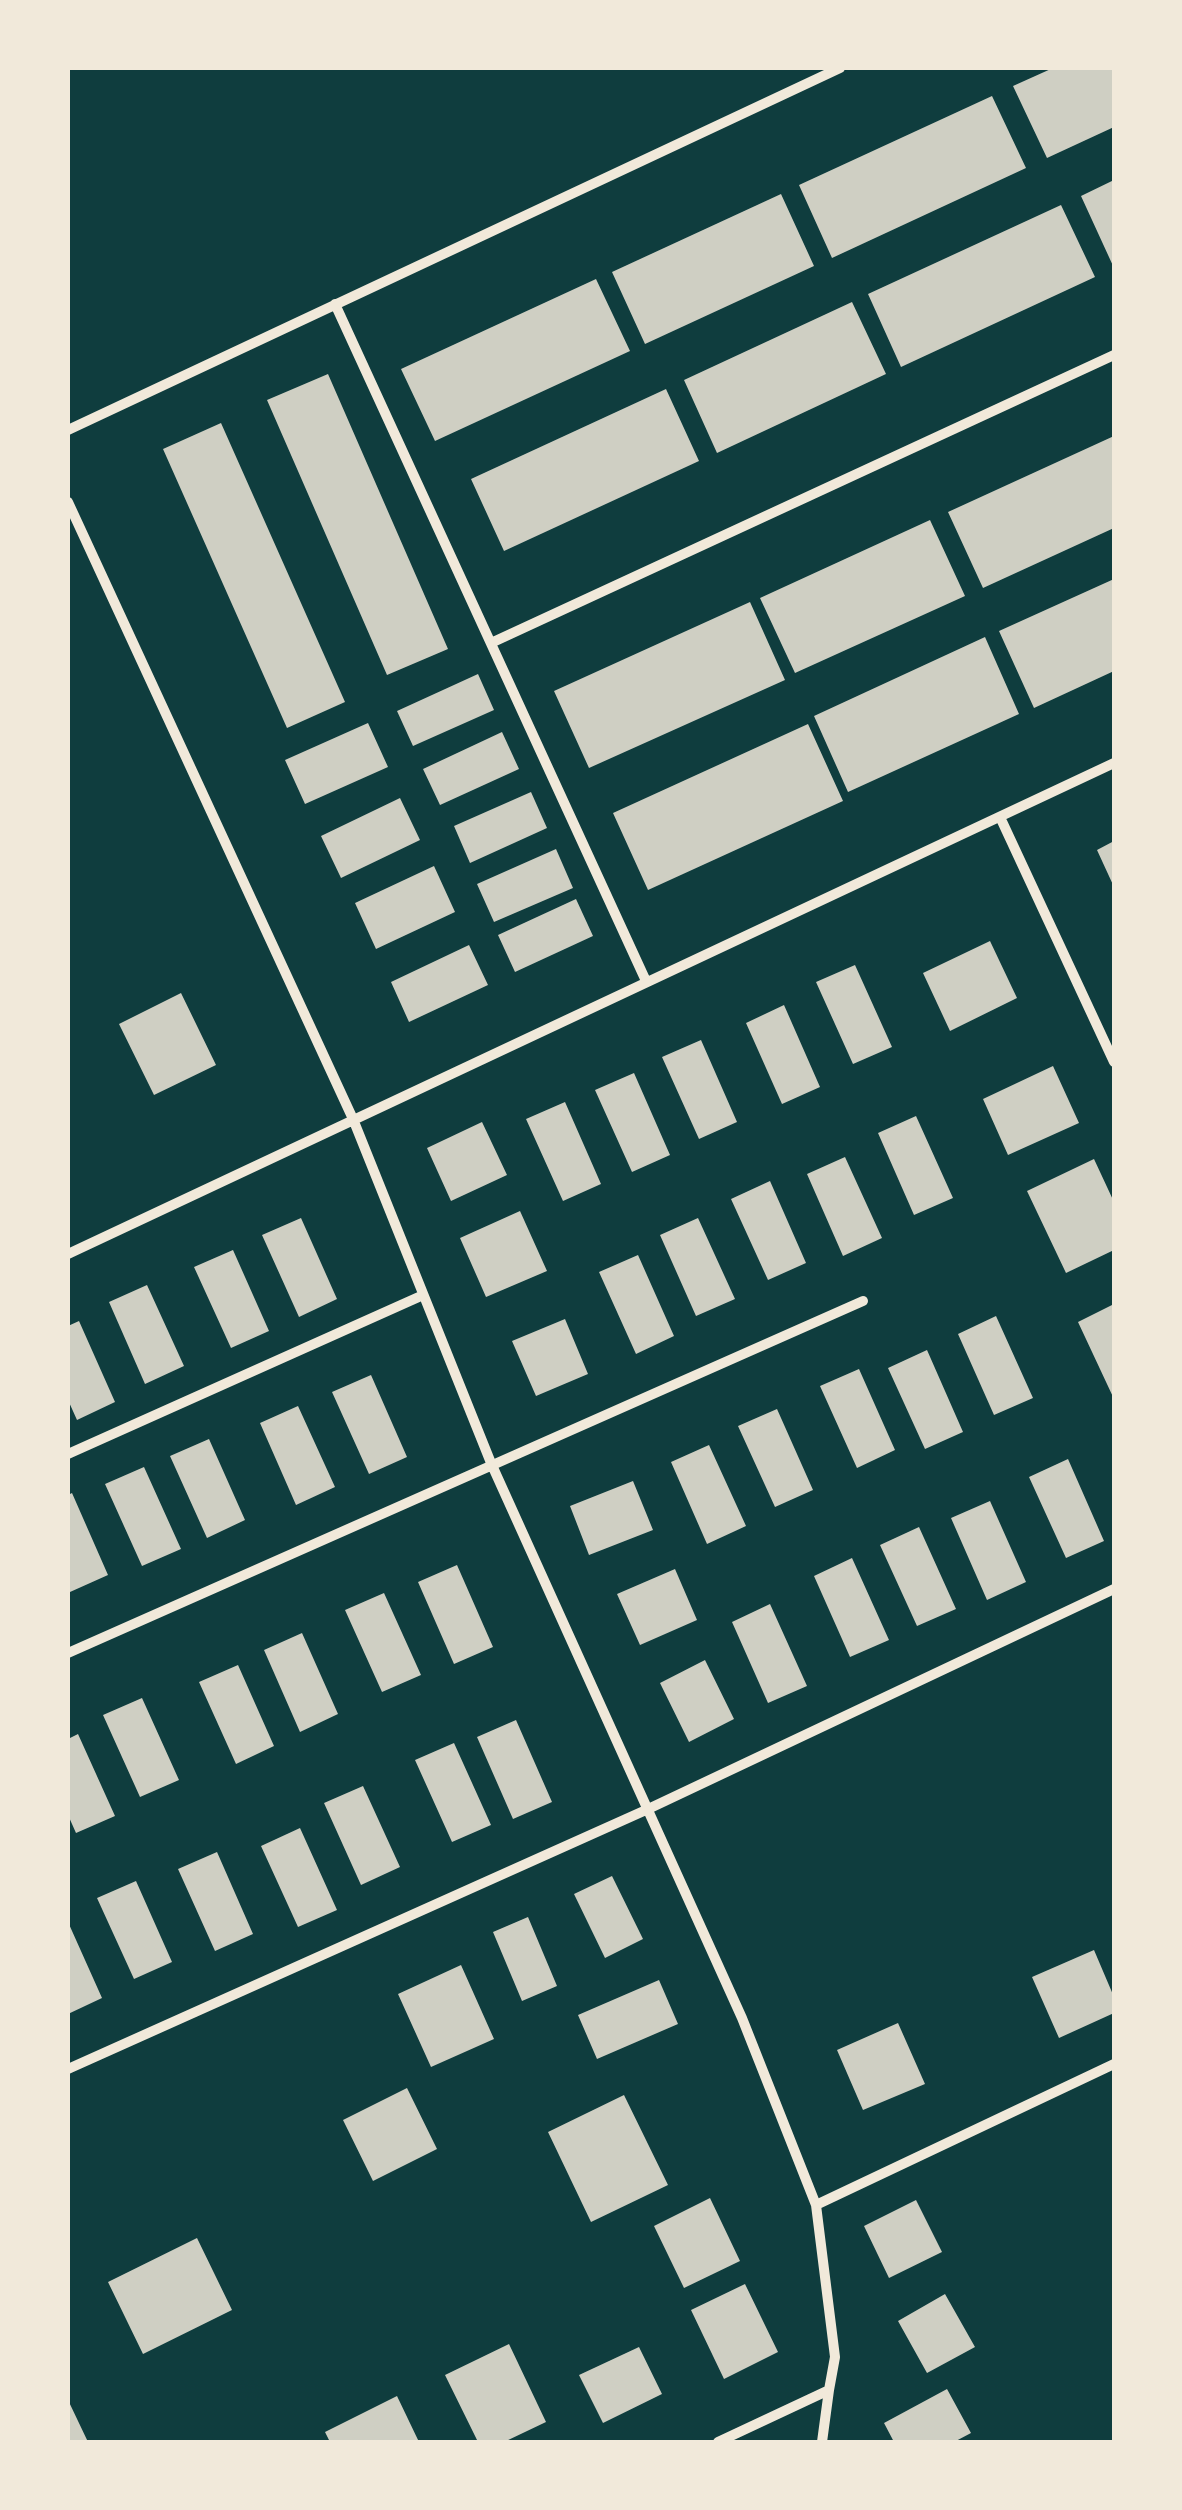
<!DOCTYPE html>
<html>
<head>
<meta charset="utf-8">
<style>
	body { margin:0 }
	#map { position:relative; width:1182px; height:2510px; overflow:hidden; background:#0f3d3e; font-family:Merriweather,serif }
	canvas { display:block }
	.frame { position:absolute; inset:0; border:70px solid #f1e9da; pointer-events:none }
</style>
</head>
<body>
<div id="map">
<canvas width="1182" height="2510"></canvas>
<div class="frame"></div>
</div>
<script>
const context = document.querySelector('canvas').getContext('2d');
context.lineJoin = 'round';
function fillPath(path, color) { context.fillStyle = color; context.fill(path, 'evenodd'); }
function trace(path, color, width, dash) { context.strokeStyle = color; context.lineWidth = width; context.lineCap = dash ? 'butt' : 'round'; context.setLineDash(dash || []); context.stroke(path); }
fillPath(new Path2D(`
	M1053 68H1114V127L1047 158 1013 86Z
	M992 96 1026 168 832 258 799 185Z
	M1114 180V268L1081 196Z
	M781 194 814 266 645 344 612 272Z
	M1061 205 1095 277 901 367 868 294Z
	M596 279 630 351 435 441 401 369Z
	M852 302 886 374 717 453 684 380Z
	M328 374 448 649 387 675 267 400Z
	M666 389 699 461 504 551 471 479Z
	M221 423 345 702 287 728 163 449Z
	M1114 436V528L983 588 948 512Z
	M930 520 965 596 795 673 760 598Z
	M1114 579V671L1034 708 999 631Z
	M750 602 785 680 589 768 554 691Z
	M985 637 1019 714 848 792 814 716Z
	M478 674 494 710 413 746 397 711Z
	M368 723 388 767 305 804 285 760Z
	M808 724 843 801 648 890 613 813Z
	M502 732 519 769 440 805 423 769Z
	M531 792 547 828 470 863 454 826Z
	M400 798 420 840 341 878 321 836Z
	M1114 841V887L1097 850Z
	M556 849 573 888 494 922 477 884Z
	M434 866 455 912 376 949 355 903Z
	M576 899 593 936 515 972 498 935Z
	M990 941 1017 998 950 1031 923 973Z
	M469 945 488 985 409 1022 391 982Z
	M855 965 892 1047 853 1064 816 982Z
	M181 993 216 1065 154 1095 119 1024Z
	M784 1005 820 1087 782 1104 746 1023Z
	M701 1040 737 1122 699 1139 662 1057Z
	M1053 1066 1079 1123 1008 1155 983 1099Z
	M634 1073 670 1155 632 1172 595 1090Z
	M565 1102 601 1184 563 1201 526 1119Z
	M916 1116 953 1198 914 1215 878 1133Z
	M482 1122 507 1175 451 1201 427 1148Z
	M845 1157 882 1238 843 1256 807 1174Z
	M1094 1159 1114 1202V1250L1066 1273 1027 1191Z
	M770 1181 806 1263 768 1280 731 1199Z
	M520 1211 547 1271 486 1297 460 1238Z
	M301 1218 337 1299 299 1317 262 1235Z
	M698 1218 735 1299 696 1316 660 1235Z
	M233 1250 269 1331 231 1348 194 1267Z
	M638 1255 674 1336 636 1354 599 1272Z
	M147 1285 184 1366 145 1384 109 1302Z
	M1114 1304V1399L1078 1322Z
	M996 1316 1033 1398 994 1415 958 1334Z
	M565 1319 588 1374 536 1396 512 1341Z
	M79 1321 115 1402 77 1420 68 1400V1326Z
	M927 1350 963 1432 925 1449 888 1368Z
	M859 1369 895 1450 857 1468 820 1386Z
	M371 1375 407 1457 369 1474 332 1392Z
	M298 1406 335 1487 296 1505 260 1423Z
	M777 1409 813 1490 775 1507 738 1426Z
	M209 1439 245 1520 207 1538 170 1456Z
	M709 1445 746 1526 707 1544 671 1462Z
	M1068 1459 1104 1541 1066 1558 1029 1477Z
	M144 1467 181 1549 142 1566 105 1484Z
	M633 1481 653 1530 589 1555 570 1506Z
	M72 1493 108 1575 70 1592 68 1495Z
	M990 1501 1026 1582 987 1600 951 1518Z
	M919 1527 956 1609 917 1626 880 1545Z
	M852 1558 889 1640 850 1657 814 1576Z
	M457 1565 493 1647 454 1664 418 1582Z
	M675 1569 697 1620 640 1645 617 1594Z
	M384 1593 421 1675 382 1692 345 1610Z
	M770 1604 807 1686 768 1703 732 1622Z
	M302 1633 338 1714 300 1732 264 1650Z
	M705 1660 734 1719 689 1742 660 1683Z
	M238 1665 274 1746 236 1764 199 1682Z
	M142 1698 179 1780 140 1797 103 1715Z
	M516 1720 552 1802 513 1819 477 1737Z
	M78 1734 115 1816 76 1833 68 1815V1739Z
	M454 1743 491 1825 452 1842 415 1760Z
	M363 1786 400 1867 361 1885 324 1803Z
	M300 1828 337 1910 298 1927 261 1846Z
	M217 1852 253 1934 215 1951 178 1869Z
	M612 1876 643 1939 605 1958 574 1894Z
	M136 1881 172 1962 134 1979 97 1898Z
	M528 1917 557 1986 522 2001 493 1932Z
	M68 1922 102 1998 68 2014Z
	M1094 1950 1114 1997V2013L1059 2038 1032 1977Z
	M461 1965 494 2039 431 2067 398 1994Z
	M659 1980 678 2024 597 2059 578 2015Z
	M898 2023 925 2084 863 2110 837 2050Z
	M407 2088 437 2149 373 2181 343 2120Z
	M624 2095 668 2185 591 2222 548 2132Z
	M710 2198 740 2261 684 2288 654 2226Z
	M916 2200 942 2252 889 2278 864 2226Z
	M197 2238 232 2310 143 2354 108 2282Z
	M745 2284 778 2352 724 2379 691 2310Z
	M945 2294 975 2347 927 2373 898 2321Z
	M509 2344 546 2422 504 2442H478L445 2375Z
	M639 2347 662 2394 603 2423 579 2375Z
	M947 2389 971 2433 954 2442H894L884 2423Z
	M397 2396 419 2442H330L325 2432Z
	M68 2400 88 2442H68Z`), '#cfcfc3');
trace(new Path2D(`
	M335 304 646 981
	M68 430 840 68
	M68 502 353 1119 491 1463 742 2018 816 2205 835 2357 829 2390 718 2442
	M491 643 1114 355
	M1000 817 1114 1062
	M68 1254 1114 763
	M68 1454 421 1296
	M68 1653 863 1301
	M68 2069 646 1810 1114 1589
	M816 2205 1114 2064
	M822 2442 829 2390`), '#f1e9da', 10);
</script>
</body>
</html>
